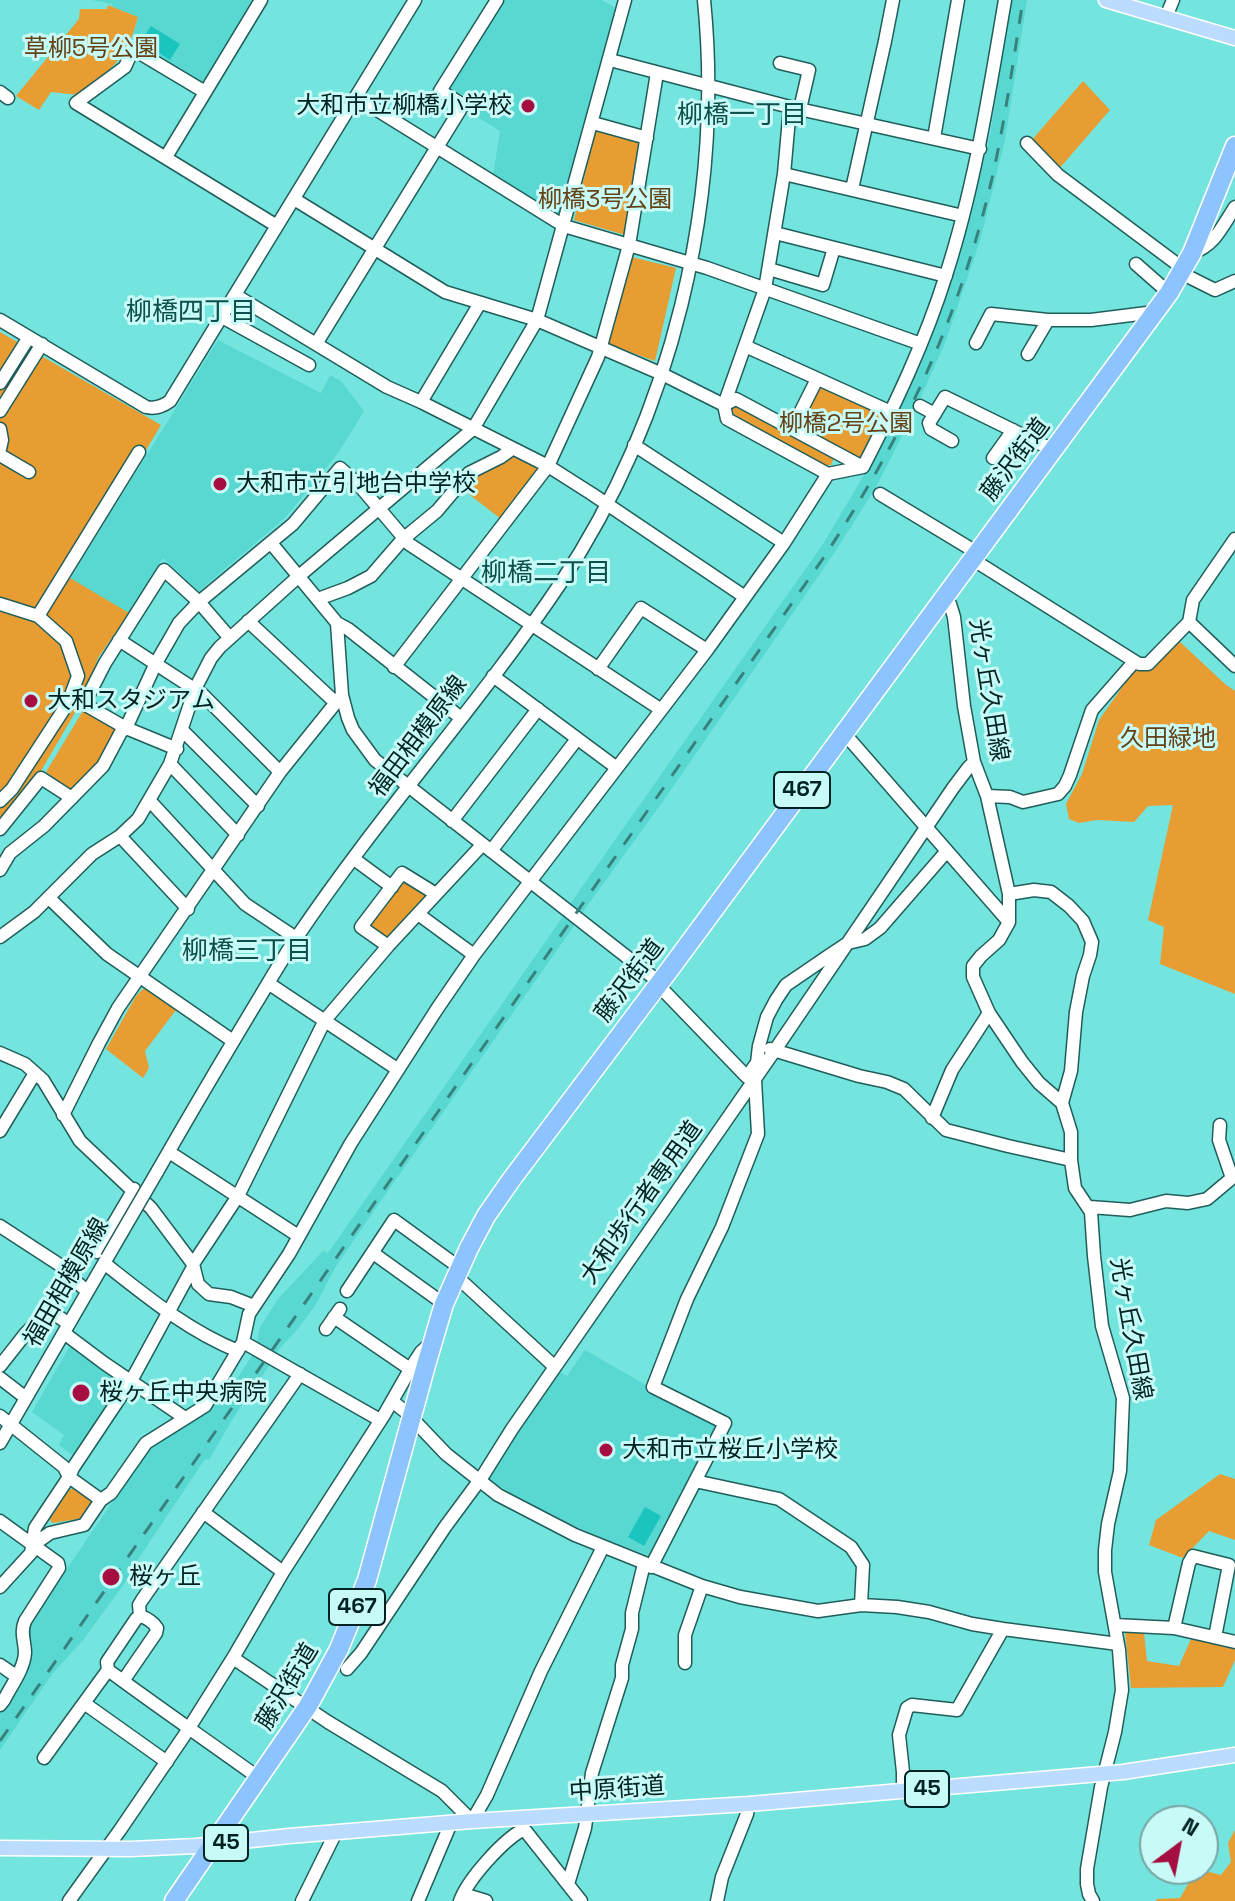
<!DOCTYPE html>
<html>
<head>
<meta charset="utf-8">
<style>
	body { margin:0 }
	#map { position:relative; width:1235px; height:1901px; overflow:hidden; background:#74e4de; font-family:"Space Grotesk",sans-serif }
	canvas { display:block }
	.north { position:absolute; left:1139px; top:1805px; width:80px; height:80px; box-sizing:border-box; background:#c8fbf7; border:2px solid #78a5a2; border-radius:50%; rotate:32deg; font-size:22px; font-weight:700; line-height:32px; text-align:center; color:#002322 }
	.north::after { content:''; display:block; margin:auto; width:28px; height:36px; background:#a60d41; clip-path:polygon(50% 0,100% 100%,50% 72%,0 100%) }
</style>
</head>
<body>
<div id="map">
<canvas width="1235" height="1901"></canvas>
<div class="north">N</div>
</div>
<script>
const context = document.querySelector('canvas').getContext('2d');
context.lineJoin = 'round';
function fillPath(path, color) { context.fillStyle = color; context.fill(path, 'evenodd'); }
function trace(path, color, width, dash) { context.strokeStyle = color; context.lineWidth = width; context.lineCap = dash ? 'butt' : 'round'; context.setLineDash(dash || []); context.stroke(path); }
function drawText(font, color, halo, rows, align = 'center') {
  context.font = font + ' "Space Grotesk","Noto Sans JP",sans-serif'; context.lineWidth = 6; context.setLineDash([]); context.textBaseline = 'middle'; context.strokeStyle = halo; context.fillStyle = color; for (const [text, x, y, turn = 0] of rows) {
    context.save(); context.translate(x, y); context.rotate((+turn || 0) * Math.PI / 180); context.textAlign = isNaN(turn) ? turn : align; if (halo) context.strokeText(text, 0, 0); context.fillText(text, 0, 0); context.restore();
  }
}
fillPath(new Path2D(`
	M92 0H256L206 83 200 84 131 44 138 17 113 7 112 4Z
	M501 0H601L616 8 617 11 561 213 555 215 493 175 500 131 463 108 446 89Z
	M1011 0H1027L1005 140 980 241 945 343 912 416 875 489 835 552 666 797 582 913 570 904 823 544 861 480 899 408 931 338 964 236 990 135Z
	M218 340 321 393 330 375 341 381 364 411 339 452 286 517 199 591 163 558 129 613 70 579Z
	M564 915 576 923 380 1202 335 1268 315 1306 296 1331 280 1348 274 1357 256 1346 260 1327 278 1299 323 1251 328 1253Z
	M71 1344 122 1380 124 1385 75 1457 59 1445 64 1435 32 1412Z
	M585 1350 653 1389 724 1424 653 1557 599 1537 566 1522 512 1494 485 1477 557 1370 567 1376Z
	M253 1354 270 1364 232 1420 209 1460 205 1459 137 1561 139 1563 84 1639 53 1673 0 1750V1709L15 1686 25 1633 60 1573H64L151 1445 225 1383 232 1387Z`), '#59d8d2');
fillPath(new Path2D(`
	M108 5 138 17C127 59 111 70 78 95L51 92 39 110 16 96 79 19 80 9H107Z
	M1083 81 1110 110 1058 170 1031 141Z
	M596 128 640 141 625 235 574 220Z
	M632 257 676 268 655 361 608 344Z
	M0 332 161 425 70 578 129 613 98 658 83 699 38 776 0 824Z
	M817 379 891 412 863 467 792 429Z
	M734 405 831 454 834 458 831 465 827 466 820 463 735 415 731 411Z
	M514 455 539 470 501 519 461 488 472 476Z
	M1179 641 1225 684 1235 691V994L1160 964 1164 927 1148 920 1173 805 1148 806 1134 822 1097 820 1079 823 1069 819 1066 804 1082 774 1099 720 1135 669H1152Z
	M84 709 117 729 97 766 72 792 46 772Z
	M404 878 429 895 387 941 367 926Z
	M144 988 176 1010 145 1051 149 1068 143 1078 106 1049 136 996Z
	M1220 1474 1235 1479V1540L1209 1531 1183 1558 1149 1545 1156 1520Z
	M74 1488 92 1501 83 1518 53 1523 51 1522 50 1519 69 1490Z
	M1125 1632H1144L1147 1661 1179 1666 1191 1639 1232 1648 1235 1645V1660L1223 1687 1131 1688Z
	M1235 1830V1901H1156L1157 1899 1180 1898 1197 1869 1221 1875 1231 1862 1228 1843Z`), '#e89d32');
fillPath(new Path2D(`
	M151 26 180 44 170 60 141 41Z
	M645 1507 661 1516 644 1546 628 1537Z`), '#1cc4be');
const minor = new Path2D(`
	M1166 17 1173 0
	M610 60 790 107 980 149
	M780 63 809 70 800 109
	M0 92 8 98
	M205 92 133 49 125 67 76 103 277 226
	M356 97 564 226 707 268 921 344
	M593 123 647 138
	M934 138 958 0
	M1027 143 1058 175 1177 264 1187 276 1215 290 1235 281
	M166 157 261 0
	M784 174 963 216
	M852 189 885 41 893 0
	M294 199 445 292 537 320 662 374 724 405 765 289 784 174 790 107
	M775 233 946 276
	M1192 253C1215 245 1222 227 1235 207
	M1136 264 1169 293
	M769 269 823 285 834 248
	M235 295 387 387 421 402 548 466 592 494 745 597
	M222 317 309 365
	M0 320 146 407C155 409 162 407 170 401L415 0
	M976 343 991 314 1048 320H1091L1155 312
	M316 344 463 105 440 91 497 0
	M745 346 891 412
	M1028 354 1048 320
	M0 383 29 337
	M421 402 480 303
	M920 406 935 414
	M0 411 42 344
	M0 429 2 440 0 449
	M792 429 817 379
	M952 441 931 429 929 423 945 397 1053 450
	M634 445 784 543
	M0 455 29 472
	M993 458 1013 430
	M828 474 727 419 724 405 736 399 863 467
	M880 494 976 552
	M271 543 337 623 342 695 348 718 353 730 375 760 659 982 665 992 747 1077 756 1064
	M972 559 1139 664H1148L1189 622 1193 600 1235 539
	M944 597 950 604 954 617 964 706 974 762 987 796 1009 894V922L999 940 981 956 973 966V977L989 1013 1022 1062 1039 1083 1062 1103 1071 1132V1160L1075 1188 1091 1212 1094 1256 1102 1326 1123 1398 1120 1471 1108 1524 1105 1550V1572L1119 1650 1122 1690 1115 1732 1101 1787 1087 1869V1884L1089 1894 1093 1901
	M318 599 348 588 371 576 403 539 437 511 469 473 501 457 512 449
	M0 604 38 616
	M248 621 336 703
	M1189 622 1235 666
	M337 623 348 629 461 718
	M119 640 202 694 280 772
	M394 667 548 466 598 357 629 245 657 73
	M598 669 641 608 707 650
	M493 676 617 768
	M182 730 258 806
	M844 733 1009 922
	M177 749 126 728 84 704 105 663 164 570 199 602 229 637
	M170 764 238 835
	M987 796 1010 797 1023 802 1058 794 1065 786 1070 775 1092 710 1134 662
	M0 801 12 789 68 703 78 676 66 641 38 616 139 452
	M150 801 245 904 296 938
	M452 821 538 709
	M0 829 41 778 72 798
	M120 836 188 909
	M491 851 577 739
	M354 859 392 887
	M0 870 10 853 44 826 103 766 121 732 126 728 156 663 179 623 199 602 293 524 340 468 359 485 409 544 660 709
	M1009 894 1034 890 1051 892 1069 906 1083 921 1092 942 1090 955 1083 976 1076 1012 1071 1071 1062 1103
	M49 898 107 954 233 1041
	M418 914 474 955
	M0 937 34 912 92 854 120 836 138 819 170 764 195 689 211 658 220 647 299 576 473 429 537 320 625 0
	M388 946 361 927 402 873 436 894
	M268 983 397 1069
	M770 1049 859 1076 887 1082 904 1089 946 1130 1008 1146 1071 1160
	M0 1053 25 1064 43 1080 80 1141 151 1208 193 1264 198 1284 209 1294 231 1297 254 1306
	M63 1115 99 1043 118 1008 280 772 342 695
	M932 1118 952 1070 989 1013
	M1220 1125 1219 1140 1232 1178
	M0 1131 35 1073
	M169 1152 297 1235
	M157 1172C189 1116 222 1060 255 1005 269 982 282 959 297 937 379 815 478 706 560 584 672 416 724 201 704 0
	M1090 1207 1130 1210 1166 1201 1188 1203 1207 1199 1232 1178 1235 1177
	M0 1226 66 1269 67 1274 87 1291
	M373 1253 444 1304
	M104 1263C146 1296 188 1331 238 1351
	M193 1264 238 1196 325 1020 388 946 482 845
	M66 1269 84 1245 97 1252 134 1189
	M456 1276 555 1367
	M347 1291 394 1220 460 1268
	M334 1317 410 1369
	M326 1329 340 1309
	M64 1333 104 1363 185 1418
	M243 1342 380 1420
	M0 1366 26 1333 49 1310 69 1324
	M0 1378 26 1398
	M392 1401 407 1413 446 1454 498 1495 575 1535 702 1586 740 1597 818 1611 861 1605 897 1607 929 1612 972 1624 1003 1629 1118 1644
	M0 1416 64 1467 69 1477
	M0 1443 107 1258
	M69 1477 73 1468 131 1381 193 1267
	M695 1481 779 1499 851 1547 863 1565 861 1605
	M203 1512 283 1572
	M0 1521 58 1563 59 1568 25 1621C20 1633 25 1641 25 1653 24 1669 11 1686 4 1700L0 1705
	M33 1545 50 1533 84 1525 101 1500 111 1493 146 1443 205 1406 243 1342 249 1314 289 1254 351 1143 437 1009 474 955 707 650 784 543 828 474 863 467C895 405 925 342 946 275 975 185 989 93 1005 0
	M651 1567 725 1423 653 1387 687 1299 722 1227 758 1134 755 1080 759 1046 767 1017 776 1000 786 985 827 957 848 943 865 939 880 928 947 851
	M0 1587 31 1553 35 1528 69 1477 101 1500
	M140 1616 139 1605 142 1600 300 1374
	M1115 1625 1174 1628 1235 1642
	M1174 1628 1189 1563 1193 1556 1229 1565 1215 1637
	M233 1658 328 1722 442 1791 472 1821 487 1795 541 1671 603 1547
	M685 1663V1635L702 1586
	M0 1665 16 1676
	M347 1669 361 1653 445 1527 482 1477 512 1429 775 1050 953 788 968 768 974 762
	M123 1681 156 1633 157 1628C154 1623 147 1618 140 1616L136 1619 107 1662 108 1670C158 1707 209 1742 259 1778
	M84 1703 167 1762
	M44 1758 108 1670
	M903 1791V1772L899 1735 907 1708 912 1705 957 1710 1003 1629
	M520 1818 524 1829 581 1901
	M568 1884 585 1828 592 1773 622 1678V1665L632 1629V1613L644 1564
	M463 1894 486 1901
	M69 1901 120 1830 184 1736 233 1658 283 1572 384 1415 412 1366 421 1352 431 1343
	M302 1901 336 1832
	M418 1901 451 1823
	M460 1901C468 1879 503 1840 524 1829
	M717 1901 722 1877 747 1814 749 1804`);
const major = new Path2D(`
	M1106 0 1235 38
	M0 1848 131 1849 196 1846 289 1836 472 1821 749 1804 1123 1772 1235 1755`);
const highway = new Path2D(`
	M174 1901 308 1706 339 1649 367 1580 426 1365 444 1304 469 1248 486 1216 511 1180 670 969 1169 293 1192 253 1235 146`);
trace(minor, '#205e5b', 15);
trace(major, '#fff', 17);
trace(highway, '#fff', 21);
trace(minor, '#fff', 12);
trace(major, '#bbdcfe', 14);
trace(highway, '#8ec4fe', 18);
trace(new Path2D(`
	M0 1741 822 560C897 447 952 335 986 203 1003 137 1012 68 1023 0`), '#38817d', 3, [14, 14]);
const minorBridge = new Path2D(`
	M107 1258 157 1172`);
trace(minorBridge, '#205e5b', 15, []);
trace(minorBridge, '#fff', 12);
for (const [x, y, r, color] of [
	[528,106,8,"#a60d41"],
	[220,484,8,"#a60d41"],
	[31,701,8,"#a60d41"],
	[81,1393,10,"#a60d41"],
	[606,1450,8,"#a60d41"],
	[111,1577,10,"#a60d41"]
]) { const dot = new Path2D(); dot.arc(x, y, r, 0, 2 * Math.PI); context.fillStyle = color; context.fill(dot); trace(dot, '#c8fbf7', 3); }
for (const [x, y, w] of [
	[802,790,56],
	[357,1607,56],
	[927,1789,44],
	[226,1843,44]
]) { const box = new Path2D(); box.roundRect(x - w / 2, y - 18, w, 36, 6); context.fillStyle = '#c8fbf7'; context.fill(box); trace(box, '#002322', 2); }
drawText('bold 22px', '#002322', null, [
	["467",802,790],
	["467",357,1607],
	["45",927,1789],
	["45",226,1843]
]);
drawText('24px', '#634216', '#c8fbf7', [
	["草柳5号公園",91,49],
	["柳橋3号公園",605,200],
	["柳橋2号公園",846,424],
	["久田緑地",1168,739]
]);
drawText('24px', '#002322', '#c8fbf7', [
	["大和市立柳橋小学校",512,106,"right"],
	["大和市立引地台中学校",236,484],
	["大和スタジアム",47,701],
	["桜ヶ丘中央病院",99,1393],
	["大和市立桜丘小学校",622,1450],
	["桜ヶ丘",129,1577]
], 'left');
drawText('24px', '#002322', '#c8fbf7', [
	["藤沢街道",1016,460,-53],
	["光ヶ丘久田線",988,690,81],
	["福田相模原線",419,737,-53],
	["藤沢街道",630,981,-53],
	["大和歩行者専用道",642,1203,-55],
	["福田相模原線",67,1283,-60],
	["光ヶ丘久田線",1130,1329,80],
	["藤沢街道",288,1687,-59],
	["中原街道",617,1790,-4]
]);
drawText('26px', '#0c4f4c', '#c8fbf7', [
	["柳橋一丁目",742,116],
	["柳橋四丁目",191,313],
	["柳橋二丁目",546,574],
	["柳橋三丁目",247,952]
]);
</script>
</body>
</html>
